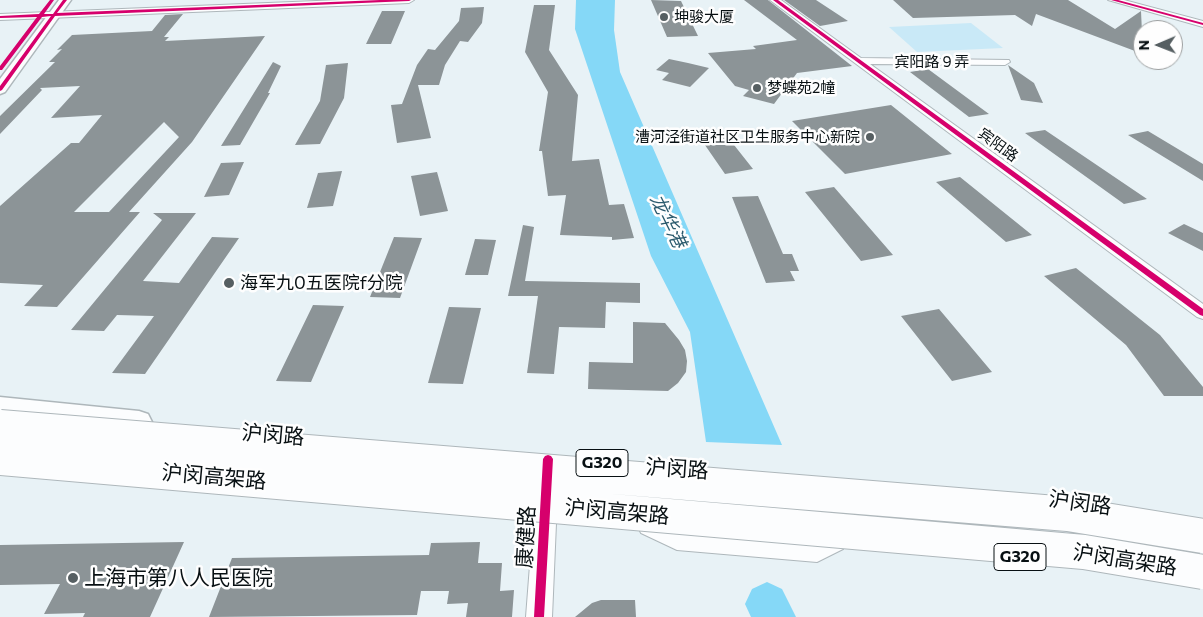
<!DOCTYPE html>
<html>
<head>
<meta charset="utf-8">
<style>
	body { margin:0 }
	#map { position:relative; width:1203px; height:617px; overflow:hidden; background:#e8f2f6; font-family:Commissioner,sans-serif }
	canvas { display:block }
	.north { position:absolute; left:1133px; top:20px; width:50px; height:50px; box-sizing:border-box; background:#fefefe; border:1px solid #9c9fa0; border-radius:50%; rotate:269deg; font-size:14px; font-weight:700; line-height:20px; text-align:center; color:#081013 }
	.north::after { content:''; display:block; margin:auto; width:18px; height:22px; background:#565f62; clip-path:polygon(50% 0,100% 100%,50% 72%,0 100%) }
</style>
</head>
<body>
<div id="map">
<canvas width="1203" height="617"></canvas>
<div class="north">N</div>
</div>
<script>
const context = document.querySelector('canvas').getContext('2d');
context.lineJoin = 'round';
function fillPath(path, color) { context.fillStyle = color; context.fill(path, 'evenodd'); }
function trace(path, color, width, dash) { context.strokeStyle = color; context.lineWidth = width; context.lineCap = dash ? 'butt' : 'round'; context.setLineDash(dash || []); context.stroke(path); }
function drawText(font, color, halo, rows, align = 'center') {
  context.font = font + ' Commissioner,"Noto Sans SC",sans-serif'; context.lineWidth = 5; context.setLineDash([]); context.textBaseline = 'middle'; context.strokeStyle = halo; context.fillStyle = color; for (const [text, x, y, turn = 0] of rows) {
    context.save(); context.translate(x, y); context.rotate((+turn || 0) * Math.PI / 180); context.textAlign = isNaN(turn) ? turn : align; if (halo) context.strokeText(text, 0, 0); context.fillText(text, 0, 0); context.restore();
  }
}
fillPath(new Path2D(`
	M971 23 1003 48 917 52 889 27Z`), '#c9e9f7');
fillPath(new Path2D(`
	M576 0H615L614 30 620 72 782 445 706 442 690 332 651 256 575 29Z`), '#85d8f7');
fillPath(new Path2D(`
	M767 582 782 589 796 617H751L745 604 752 589Z`), '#85d8f7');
fillPath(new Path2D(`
	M651 0 681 1 698 36 667 37Z
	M744 0H768L852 66 797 73 774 104 743 96 749 90 735 86 708 53 756 49 753 46 797 40Z
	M784 0H816L848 21 820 26Z
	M893 0H1068L1115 29 1141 11 1143 54 1036 14 1032 26 1015 15 913 18Z
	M534 5H555L549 50 578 95 572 161 599 159 609 205 624 204 634 238 612 240V237L560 235 566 195 548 196 542 151H539L548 92 525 52Z
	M484 7 482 23 468 42 460 41 445 65 439 85H418L431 138 397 143 391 105 402 104 417 65 428 49 435 50 459 21 461 8Z
	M382 11H405L391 44H366Z
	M183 14 164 37H169L165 41 265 36 192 142 129 212H140L57 307 24 306 43 285 0 283V206L71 143H79L102 115 51 118 80 86 40 88 42 90 0 134V116L55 62H49L62 49 57 50 72 35 152 31 165 15ZM164 122 179 137 109 212H74Z
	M669 59 688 63 709 68 690 87 662 80 669 73 656 70Z
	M273 62 281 66 268 93H270L240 145 221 146Z
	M348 63 344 98 320 144 295 145 320 101 326 65Z
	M1008 65 1034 83 1043 103 1021 100Z
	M928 69 989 114 969 117 910 72Z
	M891 105 952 154 845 174 792 121Z
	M1045 130 1147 199 1124 204 1025 133Z
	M723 131 753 169 725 174 698 135Z
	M1148 131 1203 164V181L1128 135Z
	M244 162 229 195 204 197 221 163Z
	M342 171 333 206 307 208 318 173Z
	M437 172 448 211 420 216 411 176Z
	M960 177 1032 235 1006 242 936 182Z
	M834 187 893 255 861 261 805 192Z
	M758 196 783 254H792L799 271H790L795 281 766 283 732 197Z
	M153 213H196L143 281 179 283 212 237 239 238 145 374 112 373 154 316 117 315 104 331 71 330 162 220Z
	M1184 224 1203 233V251L1168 233Z
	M523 225 534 227 525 281 640 283V303L606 302 605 328 559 327 554 374 527 373 538 296H508Z
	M394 237 422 238 400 298 370 297Z
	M475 239 496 240 488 275H465Z
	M1076 268 1160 335 1203 387V396H1164L1126 345 1044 276Z
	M313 305 344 306 311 382 276 381Z
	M449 307 481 308 463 384 428 383Z
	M939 309 992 372 952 381 901 316Z
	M633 322 665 323 679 340 685 350 687 361 686 372 678 383 668 391 588 389 589 362 633 363Z
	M184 542 150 617H83L85 613 44 614 60 584 0 585V545Z
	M480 542 478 563H502L500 591 514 590 512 617H466L468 603 447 604 449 591H421L417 615 209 617 232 558 429 555 431 543Z
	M601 600H635L636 617H575L592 603Z`), '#8c9497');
const minor = new Path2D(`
	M341 0H414L409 3 0 20V14Z
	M770 0H781L861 58 1009 60 1010 62 1005 65 870 64 1203 304V319L1197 317Z
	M1108 0H1124L1203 21V27Z
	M546 490 554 493 557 500 552 617H526L535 500 538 493Z
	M649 514 679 528 816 538 835 530 843 533 847 541 843 549 817 562 677 550 641 533 637 525 641 517Z`);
const major = new Path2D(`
	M59 0H71L5 92 0 94V79Z
	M0 397 139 411 148 414 152 422 148 430 139 433 0 419Z`);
trace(minor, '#aeb7bb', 2);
trace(major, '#aeb7bb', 3);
fillPath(minor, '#fcfdfe');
fillPath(major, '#fcfdfe');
const highwayBridge = new Path2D(`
	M0 427 1068 514 1203 536
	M0 458 1084 552 1203 572`);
trace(highwayBridge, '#aeb7bb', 36, []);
trace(highwayBridge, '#fcfdfe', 34);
fillPath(new Path2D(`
	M50 0H54L44 14H53L63 0H67L57 13 380 0H411L409 1 55 16 2 90 0 91V86L51 16 42 17 2 70H0V66L37 17 0 18V16L39 14Z
	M773 0H778L1203 309V316L1200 315Z
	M1111 0H1118L1203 23V25Z
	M548 455 551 456 553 459 544 617H534L543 459 545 456Z`), '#d6006c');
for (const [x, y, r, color] of [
	[664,17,5,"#565f62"],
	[757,88,5,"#565f62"],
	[870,137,5,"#565f62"],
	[229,283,6,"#565f62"],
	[73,578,6,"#565f62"]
]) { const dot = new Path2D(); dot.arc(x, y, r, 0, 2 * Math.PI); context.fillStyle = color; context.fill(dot); trace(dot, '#fefefe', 2); }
drawText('15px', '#081013', '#fefefe', [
	["坤骏大厦",674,17],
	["梦蝶苑2幢",767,88],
	["漕河泾街道社区卫生服务中心新院",860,137,"right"]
], 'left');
drawText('15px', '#081013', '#fefefe', [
	["宾阳路 9 弄",932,62],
	["宾阳路",998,145,36]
]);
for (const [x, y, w] of [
	[602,463,52],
	[1020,557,52]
]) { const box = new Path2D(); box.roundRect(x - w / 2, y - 13.5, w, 27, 4); context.fillStyle = '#fefefe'; context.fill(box); trace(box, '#081013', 1); }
drawText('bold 16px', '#081013', null, [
	["G320",602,463],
	["G320",1020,557]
]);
drawText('18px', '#081013', '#fefefe', [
	["海军九0五医院f分院",240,283]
], 'left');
drawText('italic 19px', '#2c5b6e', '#fefefe', [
	["龙华港",668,221,64]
]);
drawText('21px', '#081013', '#fefefe', [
	["沪闵路",273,435,5],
	["沪闵路",677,469,4],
	["沪闵高架路",214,477,5],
	["沪闵路",1080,503,8],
	["沪闵高架路",617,512,5],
	["康健路",526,537,-87],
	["沪闵高架路",1125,560,9]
]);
drawText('21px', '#081013', '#fefefe', [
	["上海市第八人民医院",84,578]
], 'left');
</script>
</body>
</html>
